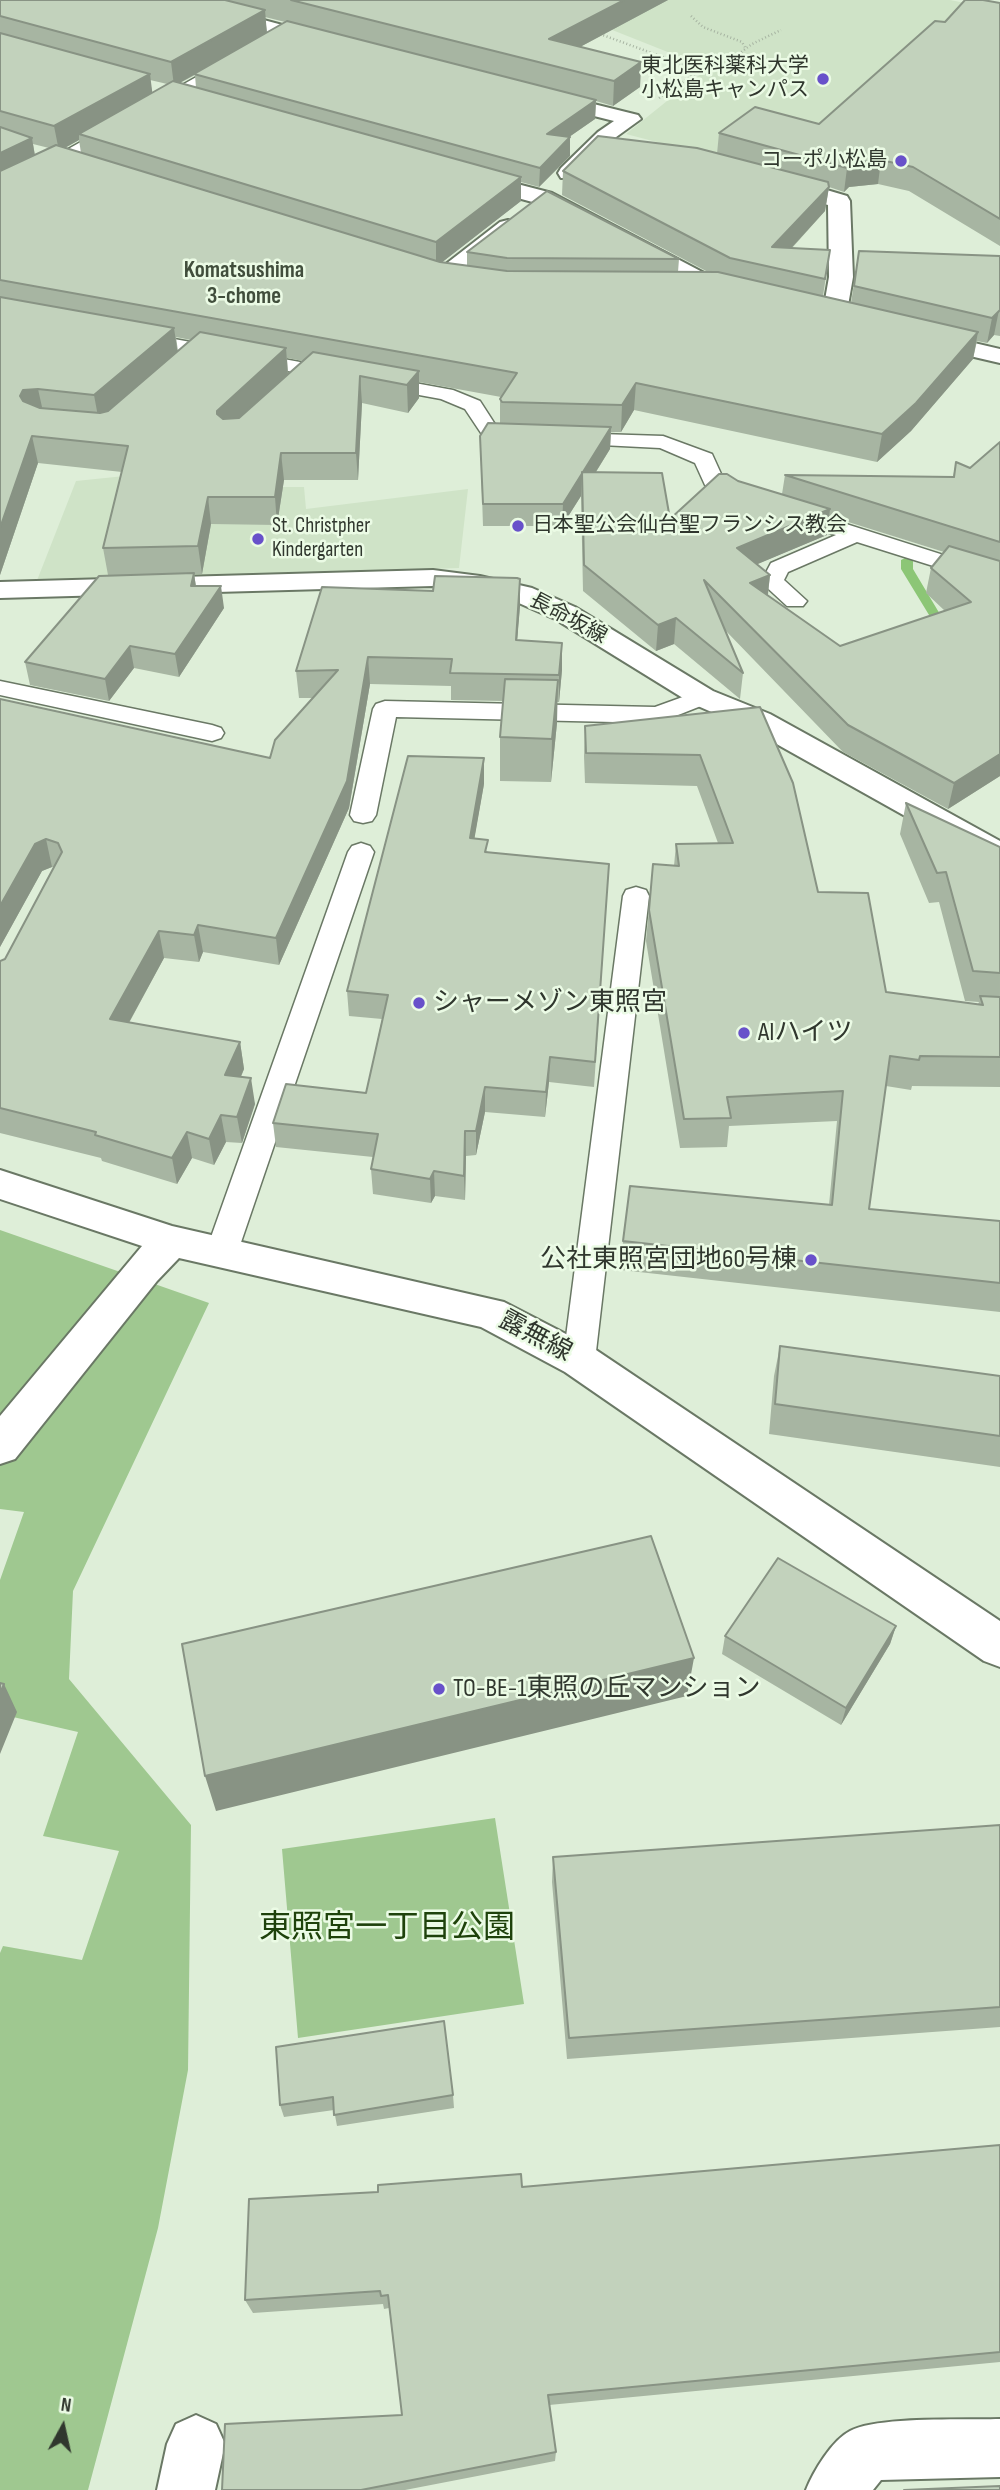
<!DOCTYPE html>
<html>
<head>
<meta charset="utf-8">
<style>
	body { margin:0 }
	#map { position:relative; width:1000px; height:2490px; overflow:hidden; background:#deeed8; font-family:"Sofia Sans Condensed",sans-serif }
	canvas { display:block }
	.north { position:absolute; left:28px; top:2392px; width:70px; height:70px; -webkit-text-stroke:5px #ebfbe5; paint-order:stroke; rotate:8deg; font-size:19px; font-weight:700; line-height:28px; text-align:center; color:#30372e }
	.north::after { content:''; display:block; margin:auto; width:24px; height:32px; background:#30372e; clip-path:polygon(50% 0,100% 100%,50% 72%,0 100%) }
</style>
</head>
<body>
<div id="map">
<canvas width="1000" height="2490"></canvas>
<div class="north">N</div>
</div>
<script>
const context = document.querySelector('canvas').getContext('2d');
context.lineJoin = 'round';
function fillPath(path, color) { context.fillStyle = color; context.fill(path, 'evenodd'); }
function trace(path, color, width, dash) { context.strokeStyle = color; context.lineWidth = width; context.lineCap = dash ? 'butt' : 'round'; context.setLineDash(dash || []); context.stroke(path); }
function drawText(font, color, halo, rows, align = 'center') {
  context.font = font + ' "Sofia Sans Condensed","Noto Sans JP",sans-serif'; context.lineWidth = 5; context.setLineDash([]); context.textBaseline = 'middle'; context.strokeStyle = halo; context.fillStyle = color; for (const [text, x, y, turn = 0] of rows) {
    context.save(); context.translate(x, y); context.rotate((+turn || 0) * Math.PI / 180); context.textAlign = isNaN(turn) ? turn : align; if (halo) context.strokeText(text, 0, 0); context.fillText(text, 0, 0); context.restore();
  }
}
fillPath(new Path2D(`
	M524 0H950L1000 10 915 118 714 157 626 134 708 68 572 14Z
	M261 462 264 487H304L306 509 468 489 459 568 36 583 76 481Z`), '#cfe3c7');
fillPath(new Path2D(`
	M0 1230 209 1303 73 1591 69 1679 191 1825 188 2070 158 2228 88 2490H0V1953L3 1946 82 1960 119 1851 43 1836 78 1732 0 1714V1580L24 1512 0 1509Z
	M495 1818 524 2004 298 2038 282 1849Z`), '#9fc890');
fillPath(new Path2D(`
	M907 557 913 560V569L950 631 948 633H940L901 569V560Z`), '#8cc676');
const lane = new Path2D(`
	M232 57 238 59 240 62 238 65 66 165 0 196V184L54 157Z
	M136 332 453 390 480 401 500 432 528 434 532 438 528 442H487L465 409 441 399 129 342 126 338 129 334Z
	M569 433 663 436 712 454 722 476 752 494 1000 573V587L857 542 788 572 784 580 807 601 803 606H787L761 582 771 563 836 535 736 504 705 485 695 463 660 448 562 443 558 439 562 435Z
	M0 681 212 725 221 728 224 733 221 738 212 741 0 695Z
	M702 690 711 692 714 697 711 702 658 723 396 717 376 815 372 821 363 823 354 821 350 815 373 709 376 704 385 701 655 707Z
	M361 843 370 846 374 852 237 1254 232 1263 221 1267 210 1263 205 1254 348 852 352 846Z
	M636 887 646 890 649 896 595 1360 591 1370 579 1374 567 1370 563 1360 623 896 626 890Z`);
const street = new Path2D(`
	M158 0H189L331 38 334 42 324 48 160 4Z
	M545 92 638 115 641 119 612 140 577 178H561L558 173 561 168 598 132 614 121 538 102 535 98 538 94Z
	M471 172 552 193 727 285 739 288 743 293 739 298 731 300 711 295 536 203 463 183 460 178 463 173Z
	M776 175 847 196 850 201 853 277 846 317 842 322H826L822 317 829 277 828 205 768 187 765 182 768 177Z
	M508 220 516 222 519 227 516 232 449 284H433L429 279 433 274 500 222Z
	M923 331 1000 349V363L914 343 911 338 914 333Z
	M433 570 480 576 532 588 575 607 713 691 770 714 1000 841V866L989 863 748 728 691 703 555 619 512 600 433 586 0 598V582Z
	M0 1170 172 1226 504 1302 593 1348 1000 1621V1667L984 1661 565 1372 481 1327 179 1258 157 1281 15 1459 0 1464V1416L142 1246 0 1199Z
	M196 2415 216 2424 225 2444 215 2490H157L167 2444 176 2424Z
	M1000 2419V2477L881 2480 873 2490H806C813 2472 832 2440 850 2431 877 2416 966 2420 1000 2419Z`);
trace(lane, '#6a7865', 3);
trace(street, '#6a7865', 4);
trace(new Path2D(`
	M691 16 703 27 742 42 746 49
	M600 34 698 70
	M659 98 708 65 720 68 752 44 781 30`), '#a7b4a2', 2.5, [1, 2.5]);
fillPath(lane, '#fff');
fillPath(street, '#fff');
fillPath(new Path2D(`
	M0 0H668L580 47 641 62 640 87 613 106 596 101 595 119 569 137H570V156L539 187 521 182V201L442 262 467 266V252L679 259 678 272H708L562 195 563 171 717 154 719 133 819 124 945 22 1000 3V246L909 191 878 184 849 187 844 192 829 187 825 211 792 248 830 250 823 296 851 303 859 251 1000 256V336L994 335 987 343 977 341 973 359 911 431 877 462 634 410 621 432H611L610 449 596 472 670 519 738 481 782 494 785 475 953 477 956 462 970 468 1000 442V776L948 809 843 752 725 630 743 673 740 699 674 644 656 651 583 591 581 496 562 526H483L480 436 500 423V399L501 397 419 382V398L408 413 362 403 358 480H284L277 525 211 524 202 574H194L196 586 224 608 179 677 134 668 109 701 30 685 25 662 108 575 103 548 122 472 38 463 0 575ZM265 17 285 22 267 33ZM195 75 196 88 180 83ZM150 80 163 83 167 84 152 93ZM79 140 81 153 65 148ZM33 144 49 148 35 155ZM176 337 191 340 178 351ZM287 358 303 361 288 374ZM829 516 944 552 931 568 926 593 945 611 840 646 768 595 770 575 757 564 827 535Z
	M520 579V606L517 640 562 670 559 702H557V723L551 782 500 781V737L503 701 451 700V686L370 684 349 808 279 965 203 952 199 962 164 958 129 1023 240 1042 244 1069 241 1077 255 1104 242 1143 226 1142 214 1165 192 1158 177 1184 102 1161 101 1158 0 1133V961L5 959 54 867H52L42 871 0 947V699L270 758 314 698H299L296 671 433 591Z
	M760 707 818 892 886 992 978 1004 979 1002 965 1001 939 902 929 903 900 834 906 803 1000 847V1087L912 1086 911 1090 886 1086 869 1209 1000 1221V1312L621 1270 623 1241 829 1205 837 1121 729 1126 727 1147 680 1148 646 941 653 864 674 866 676 844 718 843 697 786 585 783 584 756 585 726Z
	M484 784 474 839 488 852 609 864 594 1087 549 1082 545 1117 485 1112 476 1155 466 1156 465 1200 435 1196 431 1203 373 1194 371 1169 373 1157 276 1147 273 1123 366 1093 382 1019 349 1016 347 991Z
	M780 1346 1000 1376V1467L769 1434 774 1376Z
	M896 1626 890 1644 841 1725 722 1654 725 1636Z
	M1000 1825V2027L567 2059 552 1882 553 1857Z
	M276 2047 453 2095 454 2108 337 2126 334 2110 284 2117 280 2105Z
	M1000 2145V2362L549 2405 556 2452 555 2461 405 2490H222L402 2415 389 2308 384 2309 383 2304 253 2313 245 2300 522 2187Z`), '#a7b5a2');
fillPath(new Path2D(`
	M624 0H668L548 64 549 39Z
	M265 10 267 34 174 86 171 62Z
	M641 62 640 87 613 106 614 81Z
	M150 74 153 98 79 134V140L59 151 54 126Z
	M596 100 595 119 546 153 547 134Z
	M570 137V156L539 187 540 168Z
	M32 138 36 163 0 181V153Z
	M881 160 878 184 849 187 844 192 847 168 852 163Z
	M521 177V201L436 267V242Z
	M829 187 825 211 773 268 772 247Z
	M999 310 994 335 987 343 992 318Z
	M174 328 178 355 99 422 94 395Z
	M978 332 973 359 911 431 877 462 882 434Z
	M286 348 288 375 220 438 217 411Z
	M419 371V398L408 413 407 385Z
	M360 376 362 403 358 480 356 453Z
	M636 383 634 410 621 432 622 405Z
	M38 389 44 416 29 417 20 396 23 390Z
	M611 427 610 449 582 494V474Z
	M32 436 38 463 0 575V528Z
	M281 453 284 480 277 525 275 497Z
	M582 474 581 496 562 526 563 504Z
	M208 497 211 524 202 574 198 546Z
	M830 509 827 535 734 574 737 548Z
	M194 573 197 595 191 586Z
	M770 575 767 601 750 583Z
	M520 579V606L515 667 516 640Z
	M221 586 224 608 179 677 175 654Z
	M676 618 674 644 656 651 658 625Z
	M562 643V670L559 702V675Z
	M130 646 134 668 109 701 105 679Z
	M368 657 370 684 349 808 279 965 276 938Z
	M558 680 557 723 551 782 552 739Z
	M1000 754V776L948 809 954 783Z
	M484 758V784L470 864V838Z
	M46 839 52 867 42 871 0 947V906L35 844Z
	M198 925 203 952 199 962 194 935Z
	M159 931 164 958 116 1046 110 1019Z
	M240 1042 244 1069 230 1101 225 1075Z
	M550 1057 549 1082 545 1117 546 1092Z
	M251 1078 255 1104 242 1143 237 1117Z
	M485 1087V1112L476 1155V1131Z
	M221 1115 226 1142 214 1165 209 1139Z
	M465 1131 466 1156 465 1200 464 1176Z
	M187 1132 192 1158 177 1184 172 1158Z
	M434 1171 435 1196 431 1203 430 1179Z
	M896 1626 890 1644 841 1725 846 1708Z
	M694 1658 687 1696 216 1811 205 1776Z
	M4 1684 17 1712 0 1754V1693Z`), '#889384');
const building = new Path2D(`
	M0 0H225L265 10 171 62 0 16Z
	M291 0H624L549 39 641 62 614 81Z
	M965 0H983L1000 3V219L913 167 881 160 852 163 847 168 719 133 755 107 819 124 935 21 945 22Z
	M287 21 596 100 547 134 570 137 540 168 194 74Z
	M0 33 150 74 54 126 0 111Z
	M173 81 521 177 436 242 79 134Z
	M0 127 32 138 0 153Z
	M598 136 697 148 828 182 829 187 772 247 830 250 825 279 730 258 563 171Z
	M56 145 440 262 507 271 718 272 978 332 916 403 882 434 636 383 622 405 502 402 500 399 517 373 0 280V171Z
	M547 191 679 259 507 258 467 252Z
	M859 251 1000 256V310L992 318 854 286Z
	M0 297 174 328 94 395 38 389 23 390 20 396 23 401 40 408 100 413 108 411 200 332 286 348 217 411V414L223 419 239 418 313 352 419 371 407 385 360 376 356 453H281L275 497H208L198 546 103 548 128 446 32 436 0 528Z
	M488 423 611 427 563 504H483L480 436Z
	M1000 442V542L785 475 954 477 956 462 970 468Z
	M582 472 662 473 670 519 719 474H727L738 481 830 509 737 548 770 575 750 583 840 646 971 602 931 568 949 546 1000 561V754L954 783 848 725 704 580 743 673 676 618 658 625 584 565Z
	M194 573 191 586H221L175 654 130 646 105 679 25 662 99 576Z
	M435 576 517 578 520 579 516 640 562 643 559 675 450 673 452 659 368 657 347 781 276 938 198 925 194 935 159 931 110 1019 240 1042 225 1075 251 1078 237 1117 221 1115 209 1139 187 1132 172 1158 95 1135 96 1132 0 1108V961L5 959 62 852 58 843 46 839 35 844 0 906V699L270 758 275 740 338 670 296 671 322 587 433 591Z
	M505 679 558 680 552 739 500 737Z
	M760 707 793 783 818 892 868 893 886 992 983 1005 980 996 1000 997V1057L920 1056 919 1060 890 1056 869 1209 1000 1221V1283L623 1241 630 1186 832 1205 843 1091 727 1097 731 1118 684 1119 649 910 653 864 679 866 676 844 733 843 700 755 586 753 585 726Z
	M408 756 484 758 470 838 488 840 485 852 609 864 595 1062 550 1057 546 1092 485 1087 476 1131H465L464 1176 434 1171 430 1179 371 1169 378 1134 273 1123 286 1084 366 1093 388 995 347 991Z
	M906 803 1000 847V973L973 971 946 872 937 873Z
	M780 1346 1000 1376V1436L775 1404Z
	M651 1536 694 1658 205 1776 182 1644Z
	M778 1558 896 1626 846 1708 725 1636Z
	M0 1683 4 1684 0 1693Z
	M1000 1825V2007L569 2038 553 1857Z
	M444 2021 453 2095 334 2115 333 2097 280 2105 276 2047Z
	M1000 2145V2352L548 2395 556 2452 361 2490H222L225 2424 402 2415 388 2295 381 2296 380 2291 245 2300 249 2199 378 2192V2185L521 2174 522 2187Z
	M1000 2486V2490H904Z`);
fillPath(building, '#c2d2bc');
trace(building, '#889384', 2);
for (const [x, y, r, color] of [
	[823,79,7,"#6851ca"],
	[901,161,7,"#6851ca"],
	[518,526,7,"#6851ca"],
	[258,539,7,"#6851ca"],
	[419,1003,7,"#6851ca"],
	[744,1033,7,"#6851ca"],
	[811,1260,7,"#6851ca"],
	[439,1689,7,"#6851ca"]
]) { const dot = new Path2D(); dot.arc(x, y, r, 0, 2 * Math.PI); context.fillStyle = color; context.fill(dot); trace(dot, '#ebfbe5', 2.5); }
drawText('21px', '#30372e', '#ebfbe5', [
	["東北医科薬科大学",809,67],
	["小松島キャンパス",809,91],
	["コーポ小松島",887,161],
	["日本聖公会仙台聖フランシス教会",532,526,"left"],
	["St. Christpher",272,527,"left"],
	["Kindergarten",272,551,"left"]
], 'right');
drawText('21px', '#30372e', '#ebfbe5', [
	["長命坂線",568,619,28]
]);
drawText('bold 23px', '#414e3c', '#ebfbe5', [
	["Komatsushima",244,271],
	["3-chome",244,297]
]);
drawText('26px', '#30372e', '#ebfbe5', [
	["シャーメゾン東照宮",433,1003],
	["AIハイツ",758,1033],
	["公社東照宮団地60号棟",797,1260,"right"],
	["TO-BE-1東照の丘マンション",453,1689]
], 'left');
drawText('26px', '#30372e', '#ebfbe5', [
	["露無線",535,1337,28]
]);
drawText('32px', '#1e420b', '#ebfbe5', [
	["東照宮一丁目公園",387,1929]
]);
</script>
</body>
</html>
